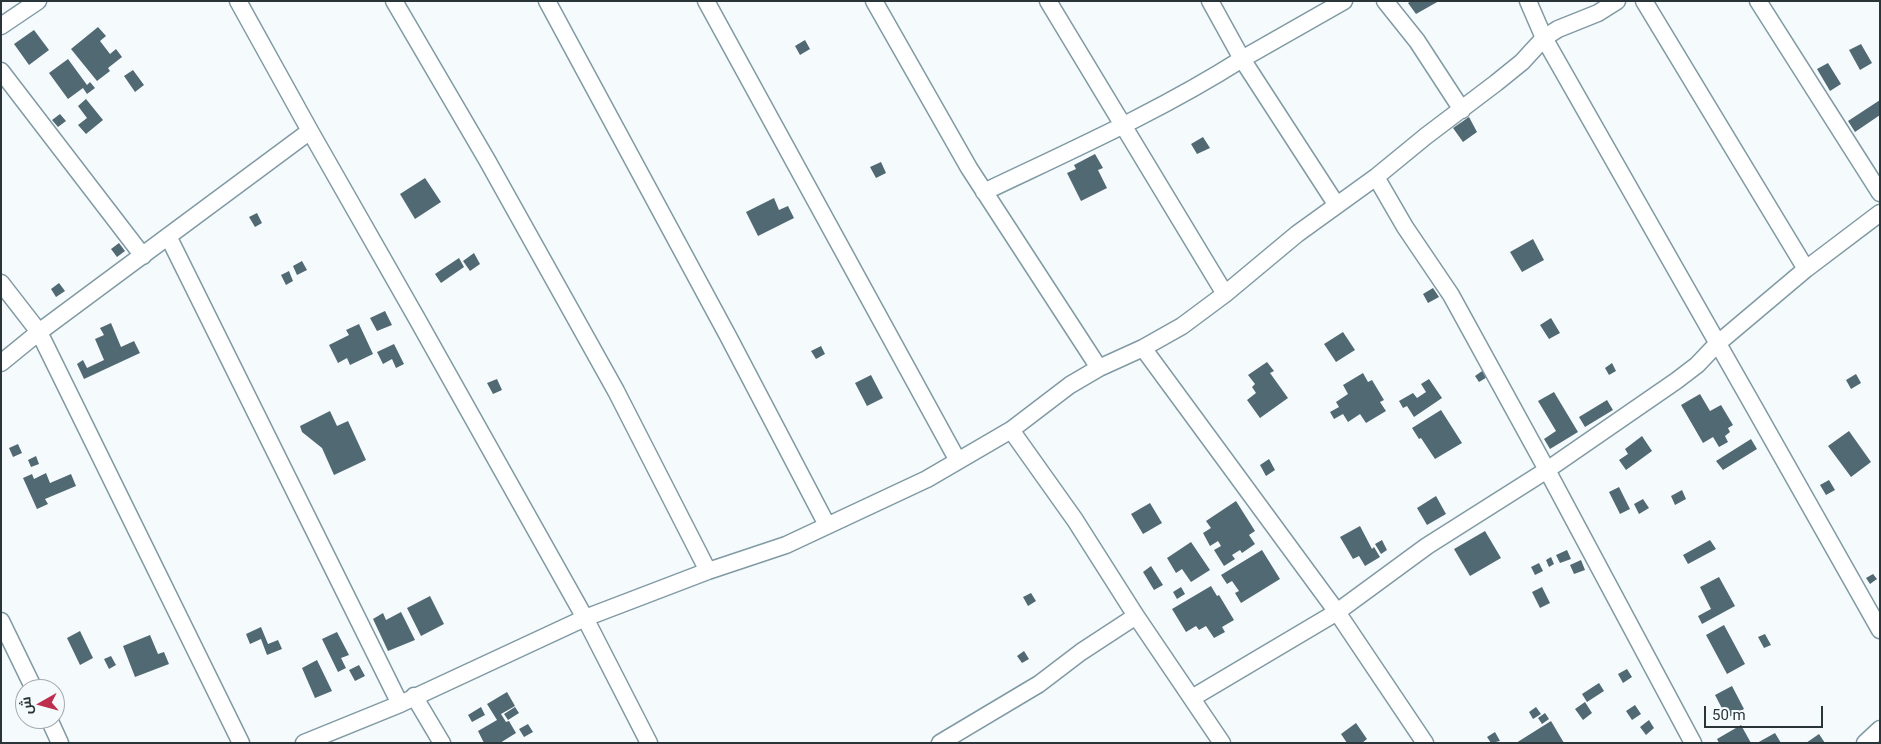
<!DOCTYPE html>
<html>
<head>
<meta charset="utf-8">
<style>
	body { margin:0 }
	#map { position:relative; width:1881px; height:744px; overflow:hidden; background:#f5fafc; font-family:Roboto,Cairo,sans-serif }
	canvas { display:block }
	.frame { position:absolute; inset:0; border:2px solid #2a3539; pointer-events:none }
	.north { position:absolute; left:15px; top:679px; width:50px; height:50px; box-sizing:border-box; background:#f5fafc; border:1px solid #a4abae; border-radius:50%; rotate:263deg; font-size:14px; font-weight:700; line-height:20px; text-align:center; color:#2a3539 }
	.north::after { content:''; display:block; margin:auto; width:18px; height:22px; background:#be2e4d; clip-path:polygon(50% 0,100% 100%,50% 72%,0 100%) }
	.scale { position:absolute; left:1704px; top:706px; width:119px; height:22px; box-sizing:border-box; border:2px solid #2a3539; border-top:0; padding-left:6px; font-size:15px; line-height:18px; white-space:nowrap; color:#2a3539; -webkit-text-stroke:4px #f5fafc; paint-order:stroke }
</style>
</head>
<body>
<div id="map">
<canvas width="1881" height="744"></canvas>
<div class="frame"></div>
<div class="north">ش</div>
<div class="scale">50 m</div>
</div>
<script>
const context = document.querySelector('canvas').getContext('2d');
context.lineJoin = 'round';
function fillPath(path, color) { context.fillStyle = color; context.fill(path, 'evenodd'); }
function trace(path, color, width, dash) { context.strokeStyle = color; context.lineWidth = width; context.lineCap = dash ? 'butt' : 'round'; context.setLineDash(dash || []); context.stroke(path); }
fillPath(new Path2D(`
	M1411 1H1439L1416 14 1408 3Z
	M98 27 106 36 100 41 110 54 116 49 122 57 108 68 110 71 97 81 71 49Z
	M34 30 49 50 29 65 14 44Z
	M805 40 810 49 800 55 795 46Z
	M1861 44 1872 63 1860 70 1849 50Z
	M68 59 87 85 90 82 95 88 87 94 83 88 68 99 49 73Z
	M1828 63 1841 84 1830 91 1817 69Z
	M133 70 144 85 135 92 124 76Z
	M86 99 103 120 86 134 78 125 87 118 78 106Z
	M1880 100V115L1855 132 1848 121Z
	M60 114 66 121 58 127 52 120Z
	M1469 117 1477 132 1463 142 1453 128Z
	M1203 137 1210 148 1197 154 1191 144Z
	M1095 154 1103 168 1098 170 1107 188 1081 201 1067 173 1076 169 1074 165Z
	M881 162 886 173 876 178 870 167Z
	M425 178 441 202 415 219 400 194Z
	M774 198 779 210 788 206 794 218 758 236 746 212Z
	M257 213 262 223 255 227 249 217Z
	M1533 239 1544 260 1522 272 1510 252Z
	M119 243 125 251 117 257 111 249Z
	M474 253 480 264 470 271 463 261Z
	M459 258 464 267 441 283 435 274Z
	M302 261 307 270 297 275 293 266Z
	M289 271 293 281 286 285 281 275Z
	M59 283 65 291 56 297 51 289Z
	M1433 288 1439 297 1428 303 1423 294Z
	M385 311 392 325 377 331 370 318Z
	M1551 318 1560 333 1549 339 1540 325Z
	M111 323 121 347 134 341 140 353 84 379 77 364 83 360 87 368 104 360 95 339 104 335 100 328Z
	M359 324 373 354 350 365 347 358 338 363 329 345 349 335 346 330Z
	M1343 332 1355 350 1336 362 1324 344Z
	M394 344 404 364 396 368 392 359 383 364 377 352Z
	M821 346 825 354 816 359 811 351Z
	M1267 362 1274 371 1270 373 1288 398 1260 418 1247 400 1256 393 1252 387 1255 384 1248 375Z
	M1612 363 1616 371 1609 375 1605 368Z
	M1485 369 1489 376 1479 382 1475 376Z
	M1363 373 1368 382 1372 380 1384 400 1380 402 1386 411 1366 423 1360 414 1348 422 1343 414 1334 419 1330 412 1339 407 1336 402 1348 394 1343 385Z
	M1856 374 1861 383 1851 389 1846 380Z
	M871 375 883 398 867 406 855 383Z
	M497 379 502 390 493 394 487 383Z
	M1429 379 1442 398 1414 417 1407 406 1403 408 1399 401 1413 393 1417 398 1426 392 1421 384Z
	M1554 392 1578 432 1550 449 1544 439 1556 431 1538 401Z
	M1700 394 1710 411 1721 405 1733 425 1728 428 1730 432 1725 436 1728 442 1719 447 1713 437 1703 443 1681 405Z
	M1607 400 1613 410 1585 427 1579 417Z
	M1441 410 1462 443 1435 459 1421 438 1419 439 1412 428Z
	M330 411 337 426 348 421 366 460 334 475 322 448 302 432 300 426Z
	M1849 431 1871 462 1851 477 1828 446Z
	M1642 436 1652 451 1626 470 1619 460 1628 454 1625 449Z
	M1751 439 1757 449 1723 470 1716 461Z
	M18 444 22 453 13 457 9 448Z
	M36 456 39 464 31 467 28 460Z
	M1269 459 1275 470 1266 476 1260 465Z
	M46 473 50 483 71 474 76 486 45 499 48 504 37 509 23 478 32 474 34 479Z
	M1829 480 1835 490 1826 495 1820 485Z
	M1619 487 1630 509 1620 514 1609 492Z
	M1682 490 1686 499 1675 505 1671 496Z
	M1436 496 1446 514 1427 525 1417 508Z
	M1643 499 1649 508 1639 514 1634 504Z
	M1236 501 1255 531 1249 535 1255 544 1242 553 1240 550 1232 555 1235 559 1224 566 1214 550 1221 546 1218 541 1210 546 1203 533 1211 528 1206 521Z
	M1150 503 1162 523 1143 534 1131 514Z
	M1360 526 1372 549 1374 547 1380 557 1365 566 1359 556 1353 559 1340 537Z
	M1485 531 1501 558 1470 576 1454 549Z
	M1382 540 1387 550 1381 554 1375 544Z
	M1710 540 1716 549 1688 564 1683 555Z
	M1191 542 1210 570 1191 582 1182 569 1176 573 1167 558Z
	M1262 550 1280 579 1241 603 1235 593 1239 591 1232 581 1227 584 1221 575Z
	M1567 550 1571 559 1560 563 1556 555Z
	M1551 557 1554 564 1549 567 1546 560Z
	M1581 560 1585 570 1574 574 1570 565Z
	M1539 563 1543 571 1535 575 1531 567Z
	M1151 566 1163 585 1154 590 1143 572Z
	M1873 574 1877 579 1870 584 1866 578Z
	M1719 577 1735 606 1702 624 1698 616 1711 609 1700 587Z
	M1211 586 1217 596 1219 595 1234 620 1222 627 1225 632 1214 638 1206 626 1199 630 1196 626 1186 632 1172 609Z
	M1181 587 1185 594 1177 599 1173 592Z
	M1542 587 1550 603 1540 608 1532 592Z
	M1031 593 1036 601 1028 606 1023 597Z
	M430 596 444 624 421 636 407 608Z
	M401 612 415 640 388 651 373 619 383 613 386 620Z
	M1724 625 1745 664 1727 674 1706 635Z
	M261 627 268 644 278 640 282 649 267 655 261 639 250 644 246 634Z
	M80 631 93 658 80 665 67 638Z
	M337 632 349 655 341 658 346 668 338 672 322 639Z
	M1765 634 1771 645 1764 648 1758 637Z
	M150 635 158 654 164 652 169 664 135 677 123 646Z
	M1024 651 1029 659 1022 663 1017 656Z
	M111 656 116 665 109 669 104 659Z
	M317 660 332 691 315 698 302 668Z
	M359 665 365 676 355 681 349 670Z
	M1627 669 1632 677 1623 683 1618 674Z
	M1599 683 1604 691 1587 702 1582 694Z
	M1732 686 1744 709 1727 718 1715 695Z
	M507 692 515 706 501 714 506 722 509 721 516 733 500 743H484L478 731 497 720 487 704Z
	M1585 702 1592 713 1583 720 1575 709Z
	M1635 705 1641 714 1632 720 1626 711Z
	M481 707 485 715 472 722 468 715Z
	M515 707 519 713 508 720 504 714Z
	M1536 707 1541 714 1533 719 1529 712Z
	M1545 713 1549 719 1542 724 1538 718Z
	M1649 720 1654 728 1646 735 1640 727Z
	M1551 721 1564 743H1516Z
	M1356 723 1367 739 1362 743H1347L1341 734Z
	M528 724 533 732 524 737 519 729Z
	M1741 725 1751 743H1719L1717 739Z
	M1495 732 1500 741 1491 743 1487 737Z
	M1775 733 1781 743H1757Z
	M1819 734 1825 743H1806Z`), '#516973');
const minor = new Path2D(`
	M238 1 310 131 416 317 585 618 649 743
	M394 1 487 160 616 391 708 571
	M547 1 728 336 827 525
	M706 1 958 461
	M874 1 969 168 1099 368
	M1048 1 1225 294
	M1385 1 1417 41 1462 110
	M1528 1 1544 38C1656 236 1769 432 1880 630
	M1644 1 1806 269
	M1758 1 1880 193
	M1 26 38 1
	M1 71 143 256
	M1376 177 1405 227 1451 295 1547 470 1693 743
	M984 192C1072 150 1160 111 1242 59L1210 1
	M1336 204 1242 59 1344 1
	M168 236 400 704
	M1 283 39 332 241 743
	M1143 348 1337 612 1425 743
	M1 363 39 332 310 131
	M1011 430 1075 520 1136 616 1222 743
	M1 621 34 689
	M414 696 442 743
	M1192 698 1337 612 1427 546 1547 470 1676 381 1697 365 1717 344 1806 269 1880 213
	M49 719 60 743
	M304 743 400 704 585 618 708 571 786 545 927 479 1011 430 1070 385 1099 368 1143 348 1182 326 1225 294 1297 234 1376 177 1426 136 1496 83 1522 62 1544 38 1558 29 1598 13 1617 1
	M940 743 1039 684 1081 652 1136 616
	M1865 743 1880 729`);
trace(minor, '#809aa4', 19);
trace(minor, '#fff', 16);
</script>
</body>
</html>
